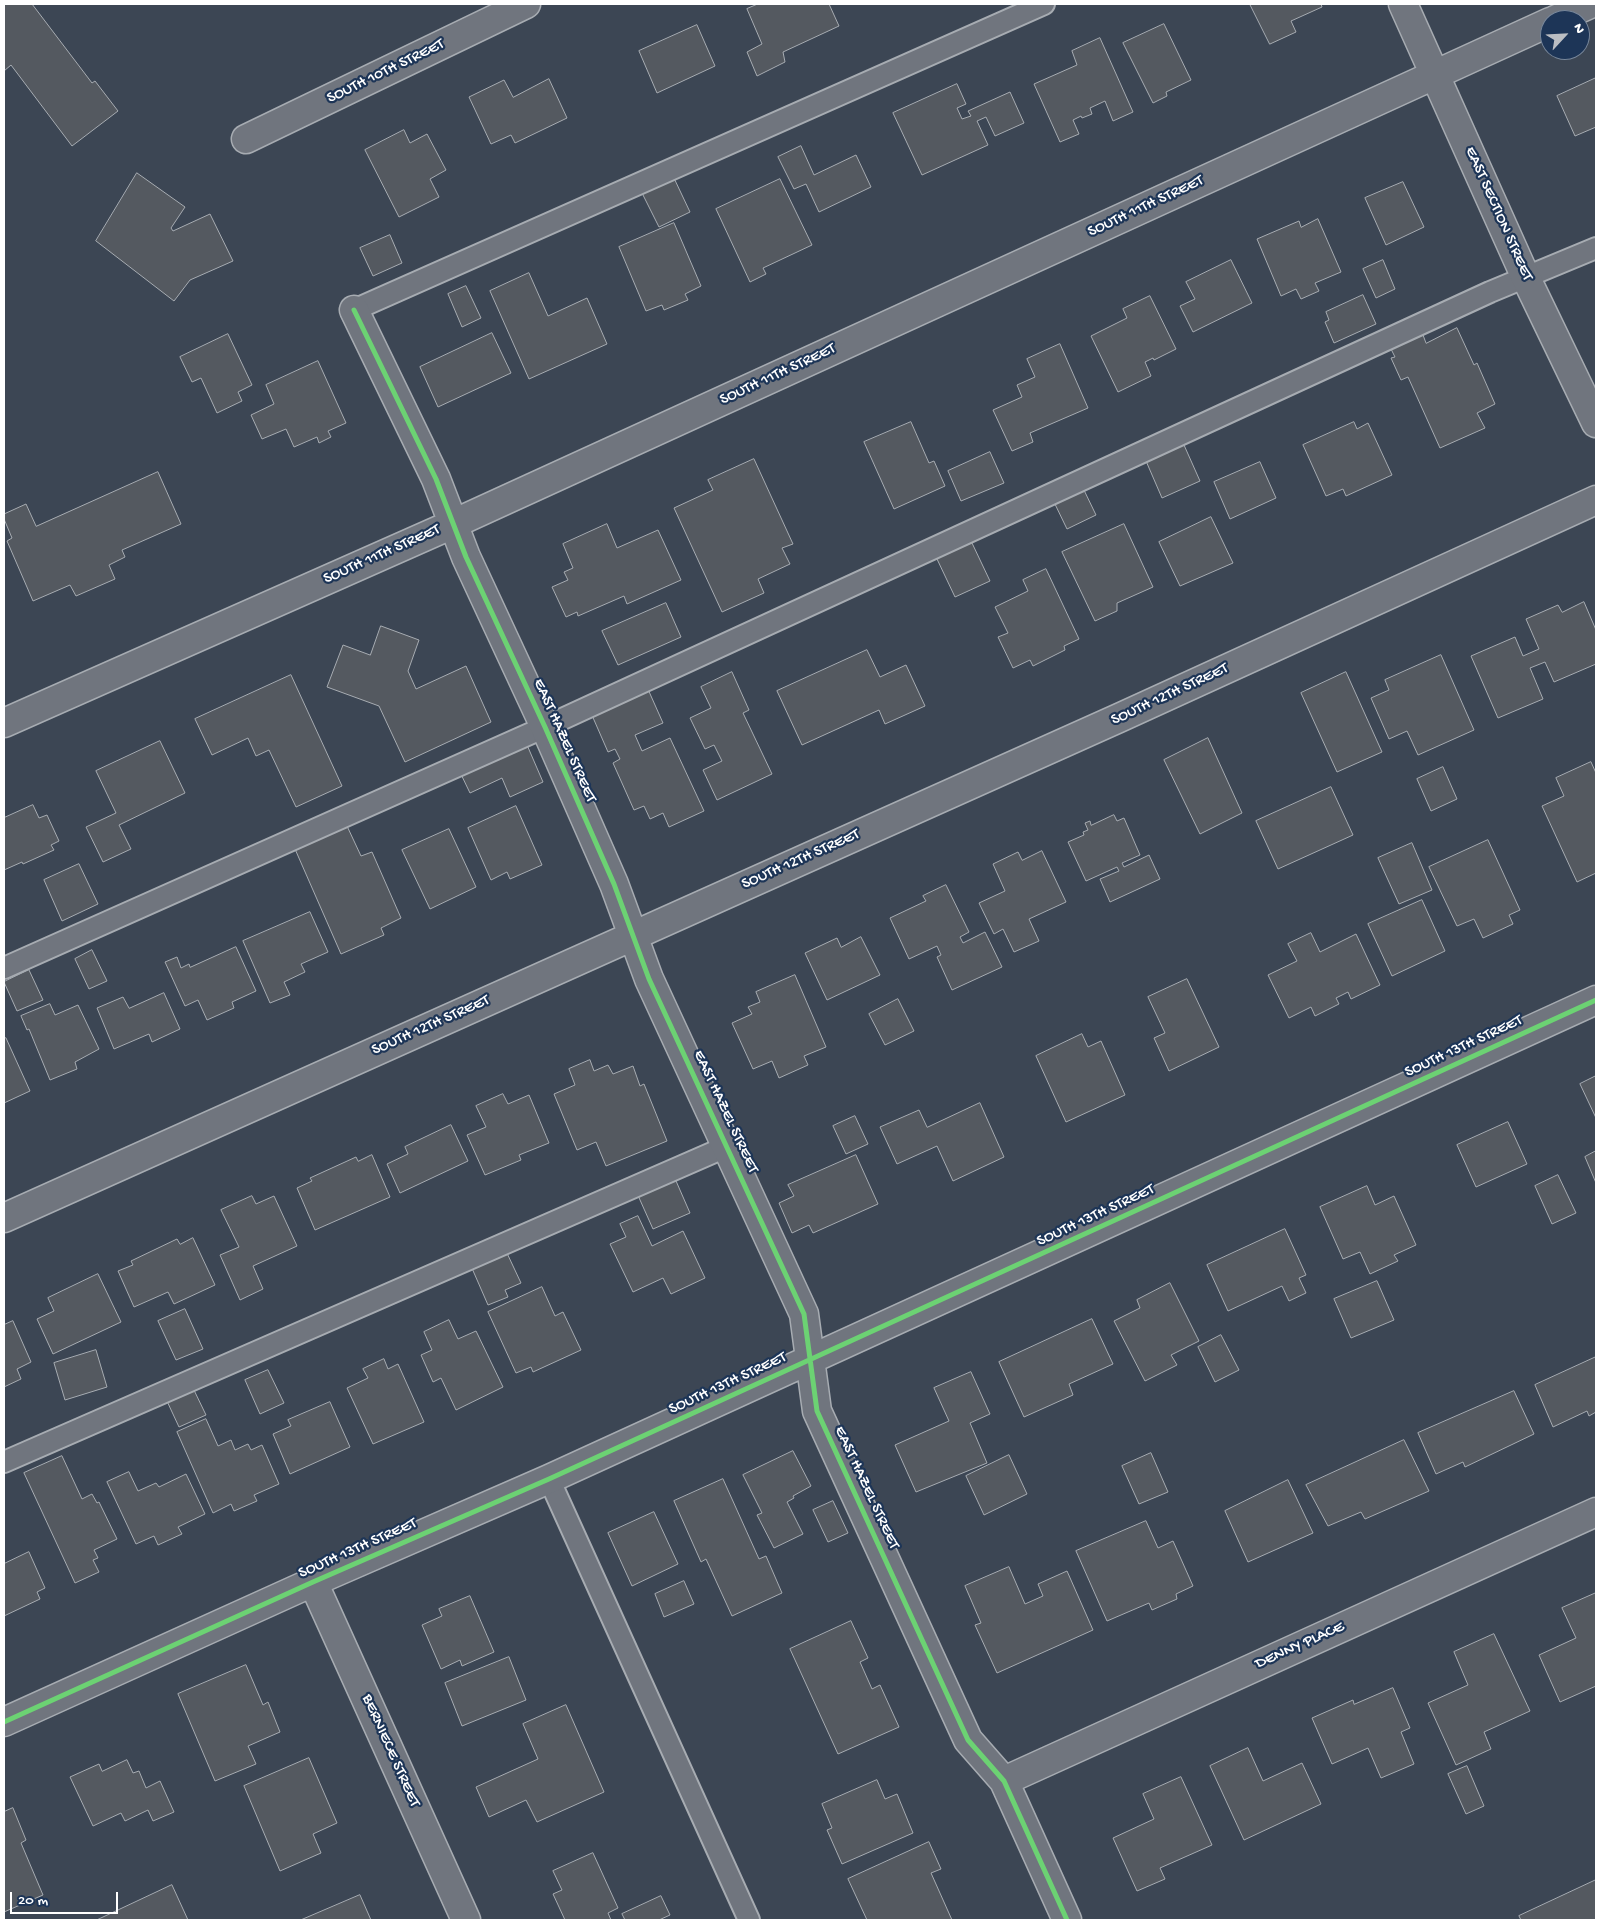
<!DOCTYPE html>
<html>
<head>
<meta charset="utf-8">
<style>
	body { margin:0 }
	#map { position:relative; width:1600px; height:1924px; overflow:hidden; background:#3c4654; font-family:"Gochi Hand",sans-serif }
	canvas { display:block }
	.frame { position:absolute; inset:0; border:5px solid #fff; pointer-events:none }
	.north { position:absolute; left:1540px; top:10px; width:50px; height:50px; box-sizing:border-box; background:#1d3557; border:1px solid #77869a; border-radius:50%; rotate:65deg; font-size:14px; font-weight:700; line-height:20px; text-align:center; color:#fff }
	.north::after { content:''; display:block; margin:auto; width:18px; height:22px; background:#bbbec3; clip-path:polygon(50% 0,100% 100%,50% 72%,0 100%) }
	.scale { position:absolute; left:10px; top:1892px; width:108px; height:22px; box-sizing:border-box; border:2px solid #fff; border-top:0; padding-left:6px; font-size:15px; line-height:18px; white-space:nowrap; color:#fff; -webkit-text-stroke:4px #1d3557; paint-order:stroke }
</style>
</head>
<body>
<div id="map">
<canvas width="1600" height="1924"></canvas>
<div class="frame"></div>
<div class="north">N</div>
<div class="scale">20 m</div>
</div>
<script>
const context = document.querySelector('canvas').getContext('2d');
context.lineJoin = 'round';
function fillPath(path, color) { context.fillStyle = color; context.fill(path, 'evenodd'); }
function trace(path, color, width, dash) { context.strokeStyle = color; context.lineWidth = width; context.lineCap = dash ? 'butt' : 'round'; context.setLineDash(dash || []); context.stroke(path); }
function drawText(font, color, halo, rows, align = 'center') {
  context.font = font + ' "Gochi Hand",sans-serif'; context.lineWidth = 4.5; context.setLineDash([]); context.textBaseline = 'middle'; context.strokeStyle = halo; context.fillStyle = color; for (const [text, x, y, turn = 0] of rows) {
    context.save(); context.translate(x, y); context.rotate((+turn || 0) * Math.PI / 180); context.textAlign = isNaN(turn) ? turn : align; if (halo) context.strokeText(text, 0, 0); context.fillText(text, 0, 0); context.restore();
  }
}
const building = new Path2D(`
	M4 4H32L92 83 95 81 118 111 72 146 11 65 4 71Z
	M758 4H829L839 26 783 52 785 62 757 76 747 52 762 44 747 9Z
	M1250 4H1321L1322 7 1291 21 1296 32 1270 44Z
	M1164 24 1191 80 1166 92 1167 96 1153 103 1123 43Z
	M697 25 715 66 657 93 639 51Z
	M1100 38 1133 112 1113 121 1105 101 1090 108 1092 114 1082 118 1081 116 1073 120 1079 134 1060 142 1034 84 1077 65 1072 51Z
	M1596 78V127L1575 136 1557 96Z
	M549 79 567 118 515 143 511 135 491 144 469 97 504 80 513 97Z
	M957 84 966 104 957 108 962 119 971 116 968 111 1010 92 1024 123 995 136 986 117 977 121 988 145 922 175 893 113Z
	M404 130 410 143 427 134 446 170 430 179 439 197 399 217 365 150Z
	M801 146 814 175 856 155 871 187 819 212 806 184 794 189 778 157Z
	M137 173 185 207 171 228 173 231 210 214 233 261 190 280 174 301 96 241Z
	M673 176 690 212 659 227 641 191Z
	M780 179 812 245 763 268 766 274 750 282 716 209Z
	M1403 182 1424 227 1386 245 1365 198Z
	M1318 219 1341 272 1315 283 1319 291 1301 299 1296 289 1281 296 1257 239 1299 221 1301 227Z
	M674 223 701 286 685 294 688 300 664 310 662 305 646 311 619 247Z
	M390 235 402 263 373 276 360 248Z
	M1231 260 1252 303 1193 332 1180 306 1195 299 1186 282Z
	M1383 260 1395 289 1376 298 1363 269Z
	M529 273 548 316 587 298 607 344 529 379 490 291Z
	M466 286 481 318 462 327 448 294Z
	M1363 295 1376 324 1334 343 1325 322 1329 320 1326 312Z
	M1150 296 1176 349 1154 360 1153 358 1145 362 1151 376 1118 392 1091 336 1127 318 1123 309Z
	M1457 328 1474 365 1477 363 1495 404 1477 413 1485 428 1440 448 1408 377 1401 380 1391 358 1395 357 1391 349 1423 335 1426 343Z
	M492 333 511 373 438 407 420 367Z
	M228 334 252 385 238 392 242 401 217 413 201 378 192 382 180 357Z
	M1060 344 1088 408 1030 433 1033 442 1012 451 993 410 1022 397 1017 385 1035 377 1027 359Z
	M318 361 346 423 328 431 331 437 319 443 317 437 294 447 286 429 262 439 251 415 274 404 266 385Z
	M911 422 929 463 934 461 945 486 894 509 864 442Z
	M1354 422 1357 429 1368 423 1392 475 1346 496 1343 489 1326 496 1303 445Z
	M1184 445 1200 481 1162 498 1146 461Z
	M990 452 1004 483 961 501 948 471Z
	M754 459 793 544 782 548 790 564 758 579 764 593 722 612 674 508 713 490 708 480Z
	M1260 462 1276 498 1230 519 1214 482Z
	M158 472 181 524 122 550 125 557 109 565 115 579 76 596 70 585 33 601 7 541 12 538 4 519V514L26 504 36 526Z
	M1082 486 1096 515 1067 529 1053 500Z
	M1211 517 1233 563 1180 586 1159 542Z
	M607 524 617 548 658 530 681 580 627 604 624 596 578 616 577 612 566 617 552 587 568 580 564 572 573 568 563 544Z
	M1124 524 1153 587 1117 603V611L1095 621 1062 552Z
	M972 543 990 581 955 597 937 559Z
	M1046 569 1079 639 1064 646 1065 650 1033 666 1030 660 1013 668 998 637 1008 633 995 607 1028 591 1023 580Z
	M1584 602 1596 630V664L1554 682 1545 662 1530 668 1543 699 1498 718 1471 656 1515 637 1523 656 1539 649 1526 619 1558 605 1562 612Z
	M666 603 681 637 618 665 602 631Z
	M381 626 419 640 408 671 416 689 466 666 491 722 405 762 379 706 327 687 343 645 370 655Z
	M867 650 880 677 906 665 925 706 885 724 879 710 802 745 777 691Z
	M1441 655 1474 730 1418 755 1407 731 1389 739 1371 698 1389 690 1385 680Z
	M732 672 749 710 743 713 772 774 717 800 703 770 722 761 714 745 705 749 690 718 711 708 701 687Z
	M1346 672 1382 752 1337 772 1301 693Z
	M291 675 342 786 296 807 269 750 256 756 248 738 212 755 195 719Z
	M647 687 663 723 635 735 642 751 670 738 704 811 669 827 663 813 650 819 644 806 634 810 613 763 620 759 615 749 608 752 591 713Z
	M524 738 543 782 510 797 502 778 470 793 458 768Z
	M1208 738 1242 813 1200 834 1164 760Z
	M160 741 185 793 119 825 131 849 103 862 86 827 116 813 96 771Z
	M1591 762 1596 773V873L1577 882 1542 806 1564 796 1556 778Z
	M1443 767 1457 799 1431 811 1417 779Z
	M1331 787 1353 835 1278 869 1256 821Z
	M33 805 39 818 47 815 59 841 51 845 54 850 23 864 22 862 4 870V818Z
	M516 806 542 865 510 879 507 872 491 880 468 828Z
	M1114 815 1117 821 1124 818 1140 855 1122 863 1124 867 1149 855 1160 879 1110 902 1100 879 1119 871 1117 867 1086 881 1068 842 1084 835 1083 832 1088 830 1085 823 1090 821 1091 825Z
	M347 826 361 856 372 852 401 918 381 928 384 935 341 954 295 849Z
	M449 829 476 887 430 909 402 850Z
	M1488 840 1520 910 1509 915 1513 924 1483 938 1474 919 1457 926 1429 867Z
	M1412 843 1432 890 1399 904 1378 858Z
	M1042 851 1066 902 1029 919 1039 941 1014 952 1003 929 994 934 979 903 1005 891 993 864 1018 852 1022 860Z
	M79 864 98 904 62 921 44 880Z
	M946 885 969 932 960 937 963 943 985 932 1002 967 952 990 937 957 941 955 937 946 909 959 890 918 926 901 923 896Z
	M1422 900 1445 951 1392 976 1368 924Z
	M310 912 328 952 301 964 305 972 284 982 290 995 270 1003 243 941Z
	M1311 933 1320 952 1356 934 1380 985 1351 999 1348 992 1336 998 1339 1004 1315 1016 1311 1007 1289 1018 1268 975 1297 961 1288 944Z
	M861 937 880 975 827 1000 805 953 837 938 841 947Z
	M236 947 256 991 232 1002 234 1008 207 1020 198 1000 185 1006 165 962 177 957 181 968 189 964 190 967Z
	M92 950 107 981 89 989 75 959Z
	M29 970 43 1000 17 1011 4 982Z
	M795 975 826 1047 804 1056 808 1065 779 1078 772 1061 753 1069 732 1023 752 1014 748 1007 760 1002 756 992Z
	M1187 979 1219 1047 1169 1071 1154 1038 1165 1033 1148 997Z
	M164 993 180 1029 152 1042 149 1034 114 1049 97 1008 123 997 129 1008Z
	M898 999 914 1031 885 1045 869 1014Z
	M50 1004 55 1015 78 1005 99 1049 75 1062 77 1069 50 1080 29 1029 27 1030 21 1016Z
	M1082 1034 1088 1047 1101 1041 1125 1095 1066 1122 1036 1056Z
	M6 1038 30 1091 4 1103V1039Z
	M590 1060 594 1071 608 1065 613 1074 633 1066 640 1086 644 1084 667 1141 606 1166 596 1142 577 1150 554 1094 575 1085 569 1069Z
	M1596 1076V1118L1580 1084Z
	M503 1094 508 1104 529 1095 549 1143 519 1155 521 1160 485 1175 467 1135 486 1127 476 1106Z
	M980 1103 1004 1157 953 1181 937 1146 897 1164 880 1127 919 1110 927 1127Z
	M855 1116 868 1144 846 1154 833 1126Z
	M1508 1122 1527 1164 1476 1187 1457 1145Z
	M451 1125 468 1161 400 1193 387 1164 408 1154 405 1147Z
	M1596 1151V1183L1585 1157Z
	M372 1155 390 1197 315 1230 297 1188 312 1181 310 1178 356 1157 358 1161Z
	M856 1155 878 1204 813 1233 809 1225 792 1233 779 1203 794 1196 788 1185Z
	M673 1174 690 1213 653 1229 636 1191Z
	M1558 1175 1576 1213 1552 1224 1535 1186Z
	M1367 1186 1375 1205 1394 1196 1416 1245 1394 1255 1398 1261 1370 1274 1360 1252 1343 1259 1320 1207Z
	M252 1196 256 1204 274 1196 297 1246 253 1266 263 1289 240 1300 220 1255 239 1247 221 1210Z
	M638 1216 652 1246 683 1231 705 1278 671 1294 663 1278 633 1292 610 1244 626 1237 620 1224Z
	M1285 1229 1306 1275 1299 1278 1306 1293 1289 1301 1282 1286 1228 1311 1207 1265Z
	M193 1238 215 1285 174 1304 168 1292 134 1307 118 1271 133 1265 131 1261 177 1239 180 1244Z
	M506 1251 521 1283 505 1290 508 1297 488 1305 471 1266Z
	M98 1274 121 1322 53 1354 37 1319 54 1311 48 1298Z
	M1377 1281 1394 1320 1351 1338 1334 1299Z
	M1170 1283 1199 1341 1171 1355 1177 1365 1145 1381 1114 1321 1140 1308 1137 1300Z
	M542 1287 555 1316 563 1312 581 1350 533 1372 531 1367 516 1373 488 1312Z
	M185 1309 203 1349 176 1360 158 1321Z
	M1092 1319 1113 1364 1069 1384 1073 1395 1024 1417 999 1362Z
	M449 1320 458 1339 476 1331 503 1387 456 1410 441 1378 433 1382 421 1355 432 1350 424 1332Z
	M13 1321 31 1362 17 1369 21 1379 4 1387V1325Z
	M1221 1335 1239 1370 1215 1382 1198 1347Z
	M96 1350 107 1387 65 1400 54 1363Z
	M1596 1357V1412L1589 1416 1587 1411 1553 1427 1535 1385Z
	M384 1359 388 1369 398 1364 424 1422 373 1444 347 1388 368 1378 363 1369Z
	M268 1370 284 1403 260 1414 245 1380Z
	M971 1372 990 1414 970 1423 987 1463 916 1492 895 1445 949 1421 934 1388Z
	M192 1386 206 1415 179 1427 166 1399Z
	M1514 1391 1534 1434 1465 1467 1463 1462 1436 1474 1418 1433Z
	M330 1402 350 1447 290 1474 273 1434 291 1426 288 1420Z
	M206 1419 218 1446 231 1440 235 1450 248 1444 251 1450 262 1445 279 1484 254 1495 257 1501 234 1511 231 1504 213 1513 177 1432Z
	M1404 1440 1429 1491 1365 1519 1361 1512 1328 1526 1306 1485Z
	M793 1451 811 1486 793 1496 794 1498 787 1502 803 1534 774 1548 757 1515 762 1513 743 1475Z
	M1151 1453 1168 1492 1139 1504 1122 1466Z
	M1009 1455 1027 1494 984 1515 966 1476Z
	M62 1456 82 1499 92 1494 97 1503 99 1502 117 1539 94 1550 98 1558 93 1560 99 1572 75 1583 24 1473Z
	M129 1472 138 1491 156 1483 159 1487 186 1474 205 1514 178 1527 182 1534 158 1545 154 1536 136 1544 107 1482Z
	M723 1479 759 1559 766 1556 782 1593 732 1616 706 1559 701 1562 674 1501Z
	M1288 1480 1313 1533 1248 1562 1225 1511Z
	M833 1501 848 1533 828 1542 813 1510Z
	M654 1512 678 1564 632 1586 608 1533Z
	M1146 1521 1158 1548 1173 1541 1193 1586 1176 1594 1177 1599 1152 1610 1149 1603 1107 1621 1076 1551Z
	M29 1552 45 1588 37 1592 40 1599 4 1616V1564Z
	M1009 1567 1025 1604 1043 1596 1038 1584 1067 1571 1093 1630 997 1673 975 1625 981 1623 965 1586Z
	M684 1581 694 1604 664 1617 655 1594Z
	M1596 1593V1686L1560 1702 1539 1655 1576 1638 1562 1608Z
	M470 1596 494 1652 462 1666 460 1660 441 1669 422 1625 442 1616 439 1609Z
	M851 1621 868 1658 860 1662 872 1689 880 1685 899 1727 838 1754 790 1649Z
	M1494 1634 1530 1711 1484 1732 1491 1749 1456 1765 1428 1703 1468 1685 1454 1652Z
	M509 1657 526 1700 462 1726 445 1683Z
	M246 1665 263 1705 268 1702 280 1732 248 1746 256 1764 215 1781 178 1694Z
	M1393 1688 1410 1728 1401 1732 1414 1764 1381 1778 1368 1748 1332 1764 1312 1718 1353 1700 1354 1704Z
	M566 1705 604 1792 537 1822 526 1800 489 1817 476 1787 538 1759 523 1724Z
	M1248 1748 1263 1781 1302 1763 1321 1804 1244 1840 1210 1766Z
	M309 1758 337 1823 313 1834 321 1853 280 1871 244 1786Z
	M127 1760 133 1773 139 1771 146 1788 160 1781 174 1812 153 1821 148 1810 125 1821 121 1813 93 1826 70 1777 99 1764 102 1771Z
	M1467 1766 1484 1806 1466 1814 1448 1774Z
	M1181 1777 1212 1845 1160 1868 1165 1879 1137 1891 1113 1838 1154 1819 1143 1794Z
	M877 1780 885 1799 897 1794 913 1833 842 1864 827 1830 832 1828 822 1804Z
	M13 1808 26 1840 21 1843 43 1895 4 1912V1812Z
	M929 1842 941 1869 931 1873 952 1920H867L848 1879Z
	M593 1853 618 1908 608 1913 611 1920H565L553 1894 562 1890 553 1871Z
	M1596 1880V1920H1521L1519 1916Z
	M172 1885 188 1920H97Z
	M360 1895 371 1920H301Z
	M661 1896 670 1915 659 1920H625L622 1914Z`);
fillPath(building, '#545960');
trace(building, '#a7acb2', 1);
const lane = new Path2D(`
	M354 310 1044 4
	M4 968 545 727 1490 292 1596 248
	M4 1462 728 1146
	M549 1479 749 1920`);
const street = new Path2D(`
	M1403 4 1526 278 1596 423
	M1555 20 1590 4
	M246 139 526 4
	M354 310 436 479 466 557 545 727 614 884 649 979 804 1314 817 1411 968 1740 1004 1781 1067 1920
	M4 723 453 524 1550 22
	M4 1218 1119 718 1596 500
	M313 1582 466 1920
	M4 1722 313 1582 549 1479 1596 1000
	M1004 1781 1596 1512`);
trace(lane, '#a7acb2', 24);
trace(street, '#a7acb2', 31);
trace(lane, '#70757e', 20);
trace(street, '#70757e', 28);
trace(new Path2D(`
	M354 310 436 479 466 557 545 727 614 884 649 979 804 1314 817 1411 968 1740 1004 1781 1067 1920
	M4 1722 313 1582 549 1479 1596 1000`), '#6cd273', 5);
drawText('16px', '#fff', '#1d3557', [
	["SOUTH 10TH STREET",386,72,-26],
	["SOUTH 11TH STREET",1146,207,-25],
	["EAST SECTION STREET",1498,214,66],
	["SOUTH 11TH STREET",778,375,-25],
	["SOUTH 11TH STREET",382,555,-24],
	["SOUTH 12TH STREET",1170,695,-25],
	["EAST HAZEL STREET",564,741,66],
	["SOUTH 12TH STREET",801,860,-24],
	["SOUTH 12TH STREET",431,1026,-24],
	["SOUTH 13TH STREET",1464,1047,-25],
	["EAST HAZEL STREET",725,1112,65],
	["SOUTH 13TH STREET",1096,1216,-25],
	["SOUTH 13TH STREET",728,1384,-25],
	["EAST HAZEL STREET",866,1488,65],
	["SOUTH 13TH STREET",358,1549,-24],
	["DENNY PLACE",1300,1646,-24],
	["BERNIECE STREET",390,1751,66]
]);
</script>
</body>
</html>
